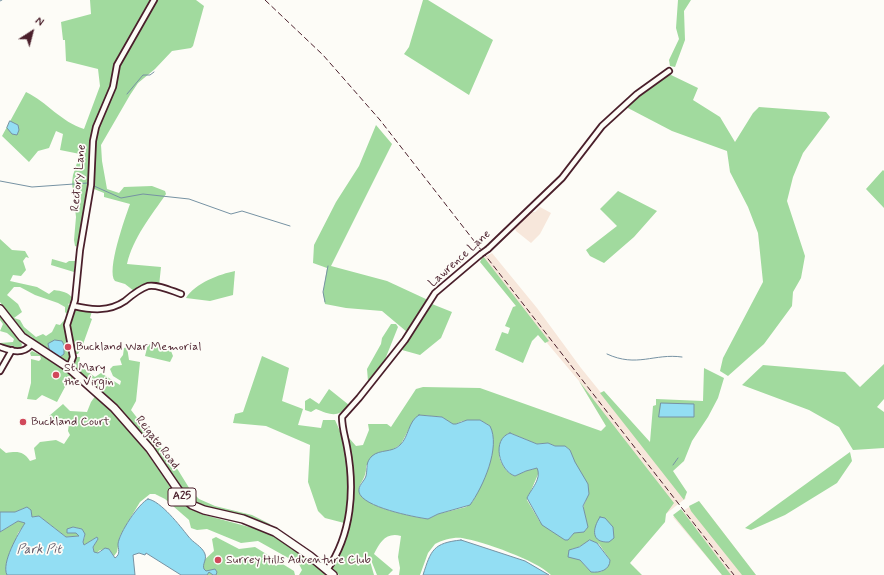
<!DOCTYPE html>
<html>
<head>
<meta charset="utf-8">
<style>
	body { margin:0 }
	#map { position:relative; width:884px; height:575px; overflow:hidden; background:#fdfcf7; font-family:Mynerve,sans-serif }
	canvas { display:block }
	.north { position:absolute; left:12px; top:12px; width:40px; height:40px; -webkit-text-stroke:3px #fdfcf7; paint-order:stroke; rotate:36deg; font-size:11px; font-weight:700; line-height:16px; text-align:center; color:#4a1f2b }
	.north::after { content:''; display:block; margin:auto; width:14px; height:18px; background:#4a1f2b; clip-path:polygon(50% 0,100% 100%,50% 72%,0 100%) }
</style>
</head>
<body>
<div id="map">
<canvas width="884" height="575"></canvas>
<div class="north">N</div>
</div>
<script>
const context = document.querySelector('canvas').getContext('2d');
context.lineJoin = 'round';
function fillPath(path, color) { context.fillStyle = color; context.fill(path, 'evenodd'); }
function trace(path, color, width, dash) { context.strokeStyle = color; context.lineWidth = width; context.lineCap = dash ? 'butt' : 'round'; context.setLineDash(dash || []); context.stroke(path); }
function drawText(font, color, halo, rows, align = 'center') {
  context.font = font + ' Mynerve,sans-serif'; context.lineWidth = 3.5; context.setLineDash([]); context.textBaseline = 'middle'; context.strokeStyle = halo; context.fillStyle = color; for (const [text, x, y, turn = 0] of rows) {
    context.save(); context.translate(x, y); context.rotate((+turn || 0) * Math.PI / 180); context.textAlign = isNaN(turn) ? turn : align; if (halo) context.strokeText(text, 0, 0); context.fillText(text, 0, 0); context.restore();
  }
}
fillPath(new Path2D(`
	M540 207 551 213 540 234 531 243 516 231 515 228 530 212H535Z
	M492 253 537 308 581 368 686 498 667 513 606 426 579 381 516 306 481 259Z
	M699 501 756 575H722L673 517Z`), '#f7e7db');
fillPath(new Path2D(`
	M90 0H151L139 24 156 0H196L204 6 193 46 191 48 172 51 155 69 138 83 130 95 101 145 102 161 107 189 119 193 124 187 152 186 165 191 166 194C151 216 133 238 127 264L161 267 159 286 134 291 125 284 115 281C106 271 125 218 130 204L104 197V193L89 187 78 247 75 246 74 240 76 217 72 183 73 175 80 154 60 150 63 134 56 131 49 148 38 151 29 162 2 136 26 92C47 102 61 122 84 129L100 86 98 69 66 61 65 40H63L61 22 91 14Z
	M423 0H428L493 40 469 95 404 54 409 47Z
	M678 0H691L684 11 685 40 675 67 670 66 669 60 679 39 676 28Z
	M669 74 698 88 693 100 720 117 735 142 753 113 759 107 826 112 830 117 803 153 793 177 787 201 805 256 801 278 793 292 792 306 764 344 728 376 720 371 723 358 763 282 758 233 748 207 730 172 727 151 672 131 626 107 648 88Z
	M376 125 392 144 331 266 387 281 428 300 407 332 382 311 346 308 325 304 323 293 327 268 313 263 314 245 336 202 359 166Z
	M883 170 884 171V208L866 189Z
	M618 191 657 211 634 237 604 263 590 256 586 250 617 226 600 209Z
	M0 239 12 250 25 251 29 258 26 257 23 261 26 270 21 276 13 275 10 281 37 287 49 294 54 290C61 291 69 292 73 299L71 303 68 304 71 307 67 314 65 312V307L58 303 35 295 20 287H14L7 295 18 304 22 312 14 318 20 320 24 327 36 337 43 334 46 336 52 332 56 324 60 325 65 319C65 331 75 350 69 361L66 362 38 346 32 337 22 332 0 302Z
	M483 256 549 341 545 343 538 335 532 341 523 363 495 350 502 332 508 334 510 328 505 326 513 307 516 306 480 262Z
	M52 259 66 263 69 261H75L74 272 51 265Z
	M235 271 233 295 210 301 186 298C195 283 220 274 235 271Z
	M432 304 452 312 441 338 420 355 402 350Z
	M76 308 92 311 90 318 92 319 82 347 78 354H74L68 325 74 309Z
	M0 313 22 344 21 348H14L12 345 8 348 0 345V343L13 342 14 339 7 333 0 331 3 324 0 320Z
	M391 324H396L398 327 384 362 368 381 367 369 381 344 382 338Z
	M148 344 171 351 173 356 170 362 145 356Z
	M127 347 129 360 140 362 136 401 131 410 178 470 191 491 199 499 215 506 252 515 270 524 269 526 204 506C176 492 164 461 145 437 124 410 97 389 73 366L75 357H80L79 365 95 377 101 373 120 385 121 381 113 376 110 369 113 366 122 365 120 359 123 355 124 348Z
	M32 351 61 365 74 377 65 387 57 402 42 395 36 400 27 399 31 383V359L39 361 41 359 40 356H31L30 353Z
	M262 356 289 368 282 401 303 409 298 425 321 428 323 420H335L343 438 345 435 348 434 349 438 356 446 363 445 369 430 368 424H387L391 427 416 389 423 387 480 388 601 431 606 426 579 381 674 503 666 514 665 522 630 563 642 575H551C536 560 484 542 462 538 454 537 442 540 435 544L428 553 420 575H399L400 568 398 557 401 536C386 532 380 542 374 554L393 570 388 575H377L371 560 370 561 374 575H339L332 569 345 541 348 524 325 518 318 511 308 482 310 445 266 426 233 423 235 414 243 412ZM419 415 442 417 452 424H456L462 421 480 420 490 426 489 467 473 501 466 507 438 514 428 519C414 517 361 507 359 491 358 483 367 479 366 466L380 452 392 450 401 444 411 425ZM510 433 537 444 548 443 555 446H565L570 450 586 501C579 510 590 520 586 530L574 533 568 540H565L540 522 527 500 539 472 537 468 526 471 515 476C507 474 498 461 499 452 500 447 505 439 507 434ZM590 540 599 544 610 560V562L601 572H591L580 560 575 558 572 549 579 547Z
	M884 364V399L877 407 884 412V448L853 450 839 427 809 410 742 385 763 365 845 372 860 387Z
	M704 368 724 378 718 398 708 417 692 441 684 461 673 471 687 492 684 500 600 393 604 391 650 442 653 406 656 405V399L703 401Z
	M329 389 349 405C338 418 331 415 316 409L311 412 305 410V401L310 398 319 404Z
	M96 395 110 408 138 440 178 498 201 514 264 531C287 540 308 559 326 575H299L302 570 299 564 258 541 241 543 207 529 197 530 191 528 189 520 165 499 155 494H150L140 502 128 522 120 536 117 552 114 556 109 549 100 550 96 554 94 552 93 547 98 539 97 537 84 545 83 542 85 536 82 529 73 527 67 533H78V536L66 537 39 516 32 517 27 507 15 512H0V448L6 453C17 451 24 451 30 461L36 459 34 448 40 442 56 440 64 444 70 435 68 431 69 424 65 423 60 425 49 416 63 404 70 411 87 412 91 402Z
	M850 452 852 461 837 483 785 515 751 530 745 528Z
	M699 501 756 575H742L691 511 689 506Z
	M681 509 731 575H722L673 515Z
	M18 521 26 523 18 533 6 573 7 575H0V532Z
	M216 537 239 549 255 547 294 571 295 575H205L201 568 202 562 214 551 212 539Z`), '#a1da9e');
const water = new Path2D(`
	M10 121 18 125 19 130 17 135 12 134 7 128Z
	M55 340 62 341 64 345V354L60 357 50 352 48 344Z
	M661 403 694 404V417H659Z
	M419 415 442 417 453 424H456L467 420H480L490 426C501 447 483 487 470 505L438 514 428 519C414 517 362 507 359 492 358 485 364 482 366 476 368 467 365 463 372 456 380 449 392 453 400 445 409 437 408 421 419 415Z
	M510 433 537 444 548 443 555 446H565L570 450 575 462 588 484 589 494 583 506 588 527 584 532 574 533 568 540H565L542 525 527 498C531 489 542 479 537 468L526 471 515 476C499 471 491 439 510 433Z
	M148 499C161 501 180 526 188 536 193 543 202 546 205 554 207 560 202 564 204 569L206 571 215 569 217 572 216 575H213L209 572 207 575H181L146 553 145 555 139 553 133 555 135 575H7C1 563 18 534 25 523L18 521 0 532V512H15L27 507 31 510 32 517 39 516 66 537 79 536 76 533H67V529L73 527 82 529 85 534 83 542 84 545 97 537 98 539 93 547 94 552 98 553 105 548 109 549 115 558C121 554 118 549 118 544 119 533 139 503 148 499Z
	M600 517 605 518 613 527 614 538 609 542C591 543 592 529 600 517Z
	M461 540 525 561 549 575H423C431 550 433 543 461 540Z
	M590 540 597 543 610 560C610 570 600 573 591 572L580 560 568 557 569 550 579 547Z`);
fillPath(water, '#93def3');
trace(water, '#7692a3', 1);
trace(new Path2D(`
	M0 1 2 0
	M127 94 143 75H150L154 72
	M0 181 32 187 88 183
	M94 186 121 198 143 194 189 199 231 214 242 211 290 226
	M325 302 323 292 328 266
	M607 354C637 368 654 353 682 357
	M673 465 678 458`), '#7692a3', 1);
const street = new Path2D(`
	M488 249 562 178 602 126 637 94 669 71
	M74 306C91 310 109 312 125 301 132 295 139 289 148 286 158 284 172 291 181 294
	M0 347C12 351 22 355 31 345
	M69 368 73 357 67 325 75 300 80 250 91 185 93 141 96 127 113 87 117 65 154 0
	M0 371 12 350
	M327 570C352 534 355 489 347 447 345 436 342 428 342 417L359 398 405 340 435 293 481 254`);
const primary = new Path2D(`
	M0 309 22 337 69 368 114 408 150 449 183 497 192 505 204 510 243 519 275 532 310 556 333 575`);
trace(street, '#4a1f2b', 8);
trace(primary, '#4a1f2b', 10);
trace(street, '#fdfcf7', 4.5);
trace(primary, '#fdfcf7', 7);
trace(new Path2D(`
	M265 0 323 55 380 120 734 575`), '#4a1f2b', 1, [6, 3]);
const streetBridge = new Path2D(`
	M481 254 488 249`);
trace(streetBridge, '#4a1f2b', 8, []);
trace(streetBridge, '#fdfcf7', 4.5);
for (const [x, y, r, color] of [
	[68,347,4,"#d1495b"],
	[56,375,4,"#d1495b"],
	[23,422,4,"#d1495b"],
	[218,560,4,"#d1495b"]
]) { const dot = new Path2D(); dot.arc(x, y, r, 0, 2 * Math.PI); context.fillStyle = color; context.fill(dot); trace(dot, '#fdfcf7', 1.5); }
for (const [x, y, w] of [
	[182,497,28]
]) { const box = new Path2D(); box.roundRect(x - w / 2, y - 9, w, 18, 3); context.fillStyle = '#fdfcf7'; context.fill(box); trace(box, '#4a1f2b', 1); }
drawText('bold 11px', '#4a1f2b', null, [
	["A25",182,497]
]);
drawText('12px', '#4a1f2b', '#fdfcf7', [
	["Rectory Lane",79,178,-84],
	["Lawrence Lane",460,259,-42],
	["Reigate Road",157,443,52]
]);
drawText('12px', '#4a1f2b', '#fdfcf7', [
	["Buckland War Memorial",76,347],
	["St Mary",64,368],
	["the Virgin",64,382],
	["Buckland Court",31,422],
	["Surrey Hills Adventure Club",226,560]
], 'left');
drawText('italic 13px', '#605867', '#fdfcf7', [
	["Park Pit",39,550]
]);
</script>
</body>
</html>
